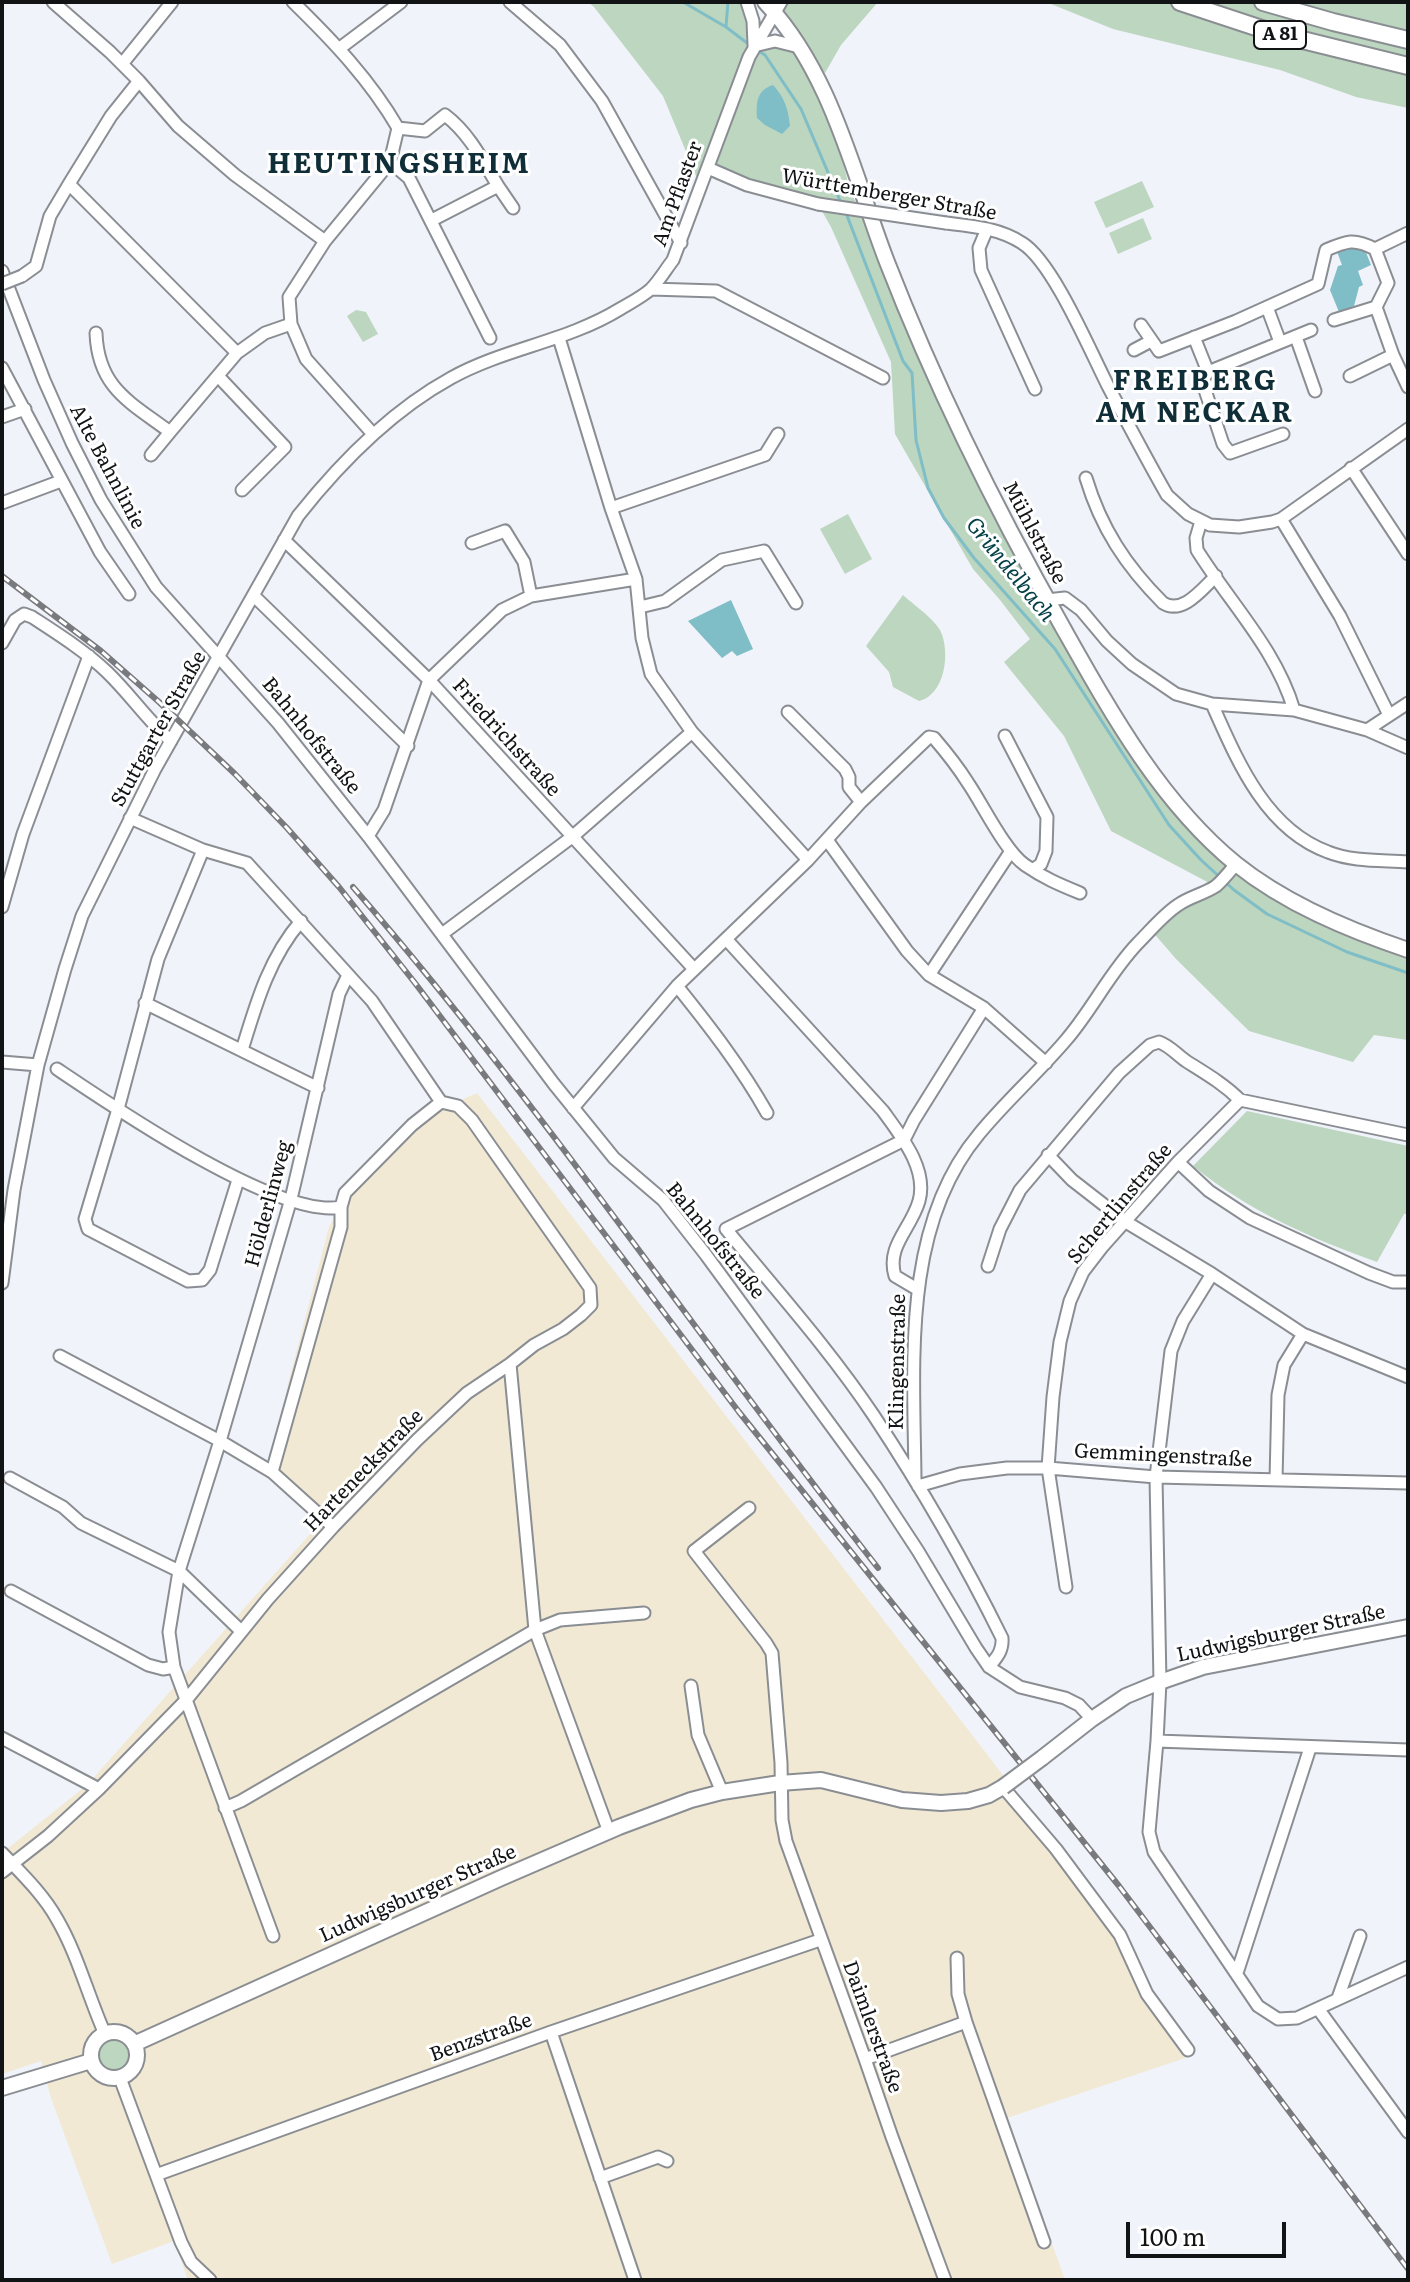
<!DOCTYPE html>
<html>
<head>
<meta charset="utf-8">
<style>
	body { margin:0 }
	#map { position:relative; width:1410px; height:2282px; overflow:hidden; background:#f0f3f9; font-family:Literata,serif }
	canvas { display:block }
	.frame { position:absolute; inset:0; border:4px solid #121315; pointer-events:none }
	.scale { position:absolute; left:1126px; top:2222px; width:160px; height:36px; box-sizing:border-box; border:4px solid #121315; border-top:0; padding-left:10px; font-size:24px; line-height:28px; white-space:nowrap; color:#121315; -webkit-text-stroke:6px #fff; paint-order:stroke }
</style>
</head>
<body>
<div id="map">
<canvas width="1410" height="2282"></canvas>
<div class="frame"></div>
<div class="scale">100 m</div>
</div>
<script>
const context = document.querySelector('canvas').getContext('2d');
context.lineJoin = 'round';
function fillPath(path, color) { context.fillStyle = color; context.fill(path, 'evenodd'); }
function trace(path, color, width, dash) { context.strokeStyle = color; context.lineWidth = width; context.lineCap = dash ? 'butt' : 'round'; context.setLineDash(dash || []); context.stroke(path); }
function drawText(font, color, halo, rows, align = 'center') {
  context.font = font + ' Literata,serif'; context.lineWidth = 6; context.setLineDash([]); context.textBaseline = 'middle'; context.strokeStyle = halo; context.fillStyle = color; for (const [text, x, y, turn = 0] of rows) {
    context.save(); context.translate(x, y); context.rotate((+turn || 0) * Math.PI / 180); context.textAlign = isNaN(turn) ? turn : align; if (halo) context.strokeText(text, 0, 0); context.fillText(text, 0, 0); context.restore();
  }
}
fillPath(new Path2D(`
	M477 1093 1033 1814 1077 1865 1137 1952 1144 1981 1191 2047 1188 2057 1007 2118 1065 2280H188L174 2241 112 2264 51 2098 41 2061 2 2074V1853L87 1785 319 1524 270 1466 289 1380 329 1227 354 1182 427 1115Z`), '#f1e9d3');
fillPath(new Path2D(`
	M588 2H747L755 46H797L774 12 780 2H878L841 45 825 73 814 69 831 107 849 188 1016 544 1168 793 1257 878 1408 950V1040L1374 1035 1353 1062 1249 1031 1176 959 1151 930 1215 886 1111 831 1064 736 1004 662 1030 639 1000 600 973 569 895 434 891 362 831 227 818 204 708 168 703 158 697 178 663 96 594 7Z
	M1046 2H1408V108L1356 97 1280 70 1113 29Z
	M1142 181 1154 207 1106 228 1094 202Z
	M1143 218 1152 239 1118 254 1109 233Z
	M356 310 366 312 378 334 363 342 347 316Z
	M848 514 872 559 845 574 820 529Z
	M903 595C913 604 934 619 940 630 951 652 945 695 919 701L893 687 889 672 866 646Z
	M1247 1111 1408 1146V1214H1404L1377 1262C1312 1239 1247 1210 1193 1166Z
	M96 2055a17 17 0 1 1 34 0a17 17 0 1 1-34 0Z`), '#bdd6c0');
fillPath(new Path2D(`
	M773 85C785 98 788 109 790 126L782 134 765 125 757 118C756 102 757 90 773 85Z
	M1346 244 1365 250 1371 265 1358 271 1363 285 1359 287 1354 306 1339 312 1330 290 1338 266 1342 265 1336 249Z
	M731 600 753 649 737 656 732 651 722 658 688 621Z`), '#7fbdc7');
trace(new Path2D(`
	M683 2 726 27 751 46
	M726 26 728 2
	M757 50 765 55 801 109 841 203
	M846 213 903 361 912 373 916 440 928 488 944 518 974 558 1055 649 1169 825 1201 860 1234 890 1267 914 1347 952 1408 973`), '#7fbdc7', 3);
const minor = new Path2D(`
	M53 2 110 52 139 81 178 126 235 175 325 241
	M293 2C333 41 370 80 398 128
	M510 2 560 45 602 101 681 243
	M747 2 753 21 754 45
	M754 46 775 41 799 47
	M340 48 401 2
	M122 64 172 2
	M398 128 425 131 445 115C469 133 483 161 498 186L432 220
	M390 162 409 178 490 338
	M708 168 747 185 818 204
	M69 184 237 353
	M498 186 513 208
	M946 223C972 226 999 228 1022 243 1053 262 1091 353 1109 388 1128 424 1147 460 1167 495L1188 514 1210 525 1239 527 1272 522 1281 519 1408 429
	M987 229 979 248 981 270 1035 389
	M1375 249 1408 233
	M2 271 44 380 72 443 101 500 156 587 278 723 368 836 554 1084 614 1158 663 1200 706 1255 876 1487 918 1551 976 1648 989 1667 1020 1687 1065 1698 1079 1705 1092 1719
	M22 276 36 266 50 216 69 184 111 116 139 81
	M651 289 716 291 883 378
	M1267 307 1280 342
	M1376 307 1393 355 1408 387
	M1141 325 1159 351 1236 321 1318 284 1326 250C1347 241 1354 238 1375 249L1388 283 1376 307 1334 320
	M96 333C98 388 130 402 170 432L237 353 265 333 291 324
	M1194 337 1208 372 1202 381 1223 444 1230 453 1283 434
	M1296 337 1315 391
	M559 338 611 508 636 579 642 638 651 674 692 732 808 860
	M1134 350 1151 341
	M2 368 100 552 129 594
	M1208 372 1311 330
	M218 376 285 447 242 490
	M1350 376 1393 355
	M2 417 25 409
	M373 434 306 359 291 324 289 297 325 241 390 162 398 128
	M151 455 170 432
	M1351 468 1408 554
	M1086 478C1101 528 1126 566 1163 603 1183 615 1202 589 1216 576
	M2 503 61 481
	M611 508 765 455 778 434
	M1281 519 1340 616 1389 715
	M1201 521 1196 538 1197 550C1230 603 1276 649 1294 710
	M284 540 429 680 694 969
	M472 543 505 531 524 562 531 596
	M254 596 408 746
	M1047 600 1065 598 1081 610 1107 641 1132 664 1176 694 1212 704 1294 710 1367 730 1408 748
	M640 607 665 601 722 560 764 551 796 603
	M2 643 15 620 24 614 32 617C58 634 85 651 107 672 130 694 147 720 171 741
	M1212 704C1237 760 1265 829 1328 852 1353 862 1382 860 1408 862
	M788 712 845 769 849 777V787L861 802
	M1367 730 1408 703
	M1005 736 1047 817 1046 851 1041 864 1034 869
	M130 818 203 850 247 863 372 1001 441 1102
	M368 836 384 810 429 680 502 610 531 596 636 579
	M827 840 907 951 929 975 984 1008 1046 1063
	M203 850 158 959 118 1109 85 1219 88 1229 188 1281 202 1280 210 1270 238 1180
	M2 907 23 834 89 656
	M442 934 572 837 692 732
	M726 939 883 1111C901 1136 928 1169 919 1201 911 1229 886 1246 895 1276L917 1289
	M929 975 1011 851
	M677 986C710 1027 741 1067 767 1113
	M145 1003 318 1088
	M984 1008 914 1120 904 1140 726 1229C776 1290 830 1350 874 1416 921 1487 964 1561 1002 1638 1003 1651 997 1657 989 1667
	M242 1050C256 1004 269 958 301 921
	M2 1062 38 1065
	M57 1069C112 1106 279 1220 341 1207
	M573 1108 677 986 808 860 861 802 929 737 934 738C946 752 958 767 968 783 983 805 1005 851 1025 865 1044 878 1058 884 1080 893
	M1048 1155 1072 1180 1126 1222 1212 1274 1303 1334 1408 1377
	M1178 1162 1209 1191 1250 1218 1369 1273 1393 1282H1408
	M988 1266 1000 1229 1020 1190 1119 1073 1150 1045 1159 1042C1170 1046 1176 1054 1186 1061 1205 1073 1224 1084 1240 1100L1408 1135
	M1212 1274 1183 1321 1171 1351 1156 1477 1160 1682 1157 1741 1149 1832 1154 1852 1258 2006 1278 2019 1297 2018 1408 1967
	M2 1283 14 1190 38 1065 65 969 82 916 155 769 298 516C340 463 391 411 451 378 505 348 566 342 620 309 630 303 642 297 651 289 659 281 666 269 673 260L749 57 781 2
	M60 1356 220 1441 272 1472 333 1527
	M510 1364 535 1630 609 1832
	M272 1472 341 1227V1207L345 1193 412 1125 441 1102
	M10 1478 63 1507 81 1523 179 1571 241 1631
	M915 1479C914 1365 901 1227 979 1134 1006 1101 1038 1073 1066 1040 1092 1010 1110 972 1138 943 1151 930 1163 915 1178 905 1189 897 1204 894 1216 886 1223 880 1230 871 1236 864
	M1276 1480 1278 1395 1284 1365 1303 1334
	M918 1486 960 1474 1007 1468H1048L1156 1477 1408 1483
	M749 1508 694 1551 766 1643 772 1653 781 1763 782 1820 786 1841 865 2059 892 2137 945 2280
	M1066 1587 1048 1468 1053 1397 1060 1342 1070 1301 1083 1272 1103 1246 1178 1162 1240 1100
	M11 1591 148 1665 163 1669 174 1667
	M691 1686 698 1735 722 1792
	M2 1738 99 1789
	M1157 1741 1408 1750
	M1003 1787 1056 1849 1120 1935 1147 1994 1188 2050
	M225 1808 241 1801 535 1630 560 1620 644 1613
	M2 1853C22 1874 43 1894 57 1919 78 1955 88 1996 105 2034
	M2 1872 48 1836 99 1789 187 1699 268 1599 333 1527 417 1440 467 1393 510 1364 534 1345 563 1329 581 1315 591 1305 590 1288 472 1120 458 1106 441 1102
	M273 1936 174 1667 169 1632 179 1571 220 1441 291 1199 339 994 348 975
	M957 1958 958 1994 966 2022 1044 2242
	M1237 1973 1310 1748
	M1338 1998 1360 1936
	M1319 2010 1408 2132
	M551 2032 635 2280
	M865 2059 966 2022
	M120 2078 181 2242 191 2262 210 2280
	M156 2175 551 2032 820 1940
	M600 2178 658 2157 667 2161`);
const major = new Path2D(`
	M765 2C832 73 853 174 887 262 936 388 996 509 1062 626 1110 711 1160 802 1236 864 1286 904 1348 930 1408 950
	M1042 1758 1092 1719 1126 1696 1160 1682 1203 1667 1408 1627
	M91 2055a23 23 0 1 1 46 0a23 23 0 1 1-46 0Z
	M134 2044 501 1878 619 1827 691 1800 722 1792 780 1783 821 1780 902 1800 941 1803 968 1801 989 1795 1003 1787
	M2 2088 91 2061`);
const highway = new Path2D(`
	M1180 2 1274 33 1408 66
	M1263 2 1333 22 1408 40`);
trace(minor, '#8a8e93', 15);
trace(major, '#8a8e93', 18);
trace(highway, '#8a8e93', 20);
trace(minor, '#fff', 11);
trace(major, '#fff', 14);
trace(highway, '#fff', 16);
const rail = new Path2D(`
	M2 576 101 651 159 702 235 774 287 828 339 887 415 983 739 1412 1119 1886 1408 2269
	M353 887C541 1104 701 1342 878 1568`);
trace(rail, '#787a7e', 6);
trace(rail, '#fff', 3, [9]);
const minorBridge = new Path2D(`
	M818 204 946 223
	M2 284 22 276`);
const majorBridge = new Path2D(`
	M1003 1787 1042 1758`);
trace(minorBridge, '#8a8e93', 15, []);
trace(majorBridge, '#8a8e93', 18, []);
trace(minorBridge, '#fff', 11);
trace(majorBridge, '#fff', 14);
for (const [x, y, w] of [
	[1280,35,52]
]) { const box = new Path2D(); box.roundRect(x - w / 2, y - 14, w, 28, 6); context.fillStyle = '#fff'; context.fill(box); trace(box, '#121315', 2); }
drawText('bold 18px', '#121315', null, [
	["A 81",1280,35]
]);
drawText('20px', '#121315', '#fff', [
	["Am Pflaster",678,194,-70],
	["Württemberger Straße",889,195,10],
	["Alte Bahnlinie",107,467,62],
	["Mühlstraße",1034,533,62],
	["Stuttgarter Straße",159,729,-61],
	["Bahnhofstraße",311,736,51],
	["Friedrichstraße",506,738,48],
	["Hölderlinweg",269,1204,-75],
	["Schertlinstraße",1120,1204,-50],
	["Bahnhofstraße",715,1241,51],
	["Klingenstraße",898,1362,-89],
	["Gemmingenstraße",1163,1456,3],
	["Harteneckstraße",364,1471,-46],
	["Ludwigsburger Straße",1281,1634,-12],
	["Ludwigsburger Straße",418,1894,-24],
	["Daimlerstraße",872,2027,70],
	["Benzstraße",481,2038,-20]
]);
drawText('italic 22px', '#023f47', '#fff', [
	["Gründelbach",1010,570,51]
]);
context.letterSpacing = '2px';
drawText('bold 28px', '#0f2e37', '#fff', [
	["HEUTINGSHEIM",399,165],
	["FREIBERG",1195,382],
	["AM NECKAR",1195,414]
]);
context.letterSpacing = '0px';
</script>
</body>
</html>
